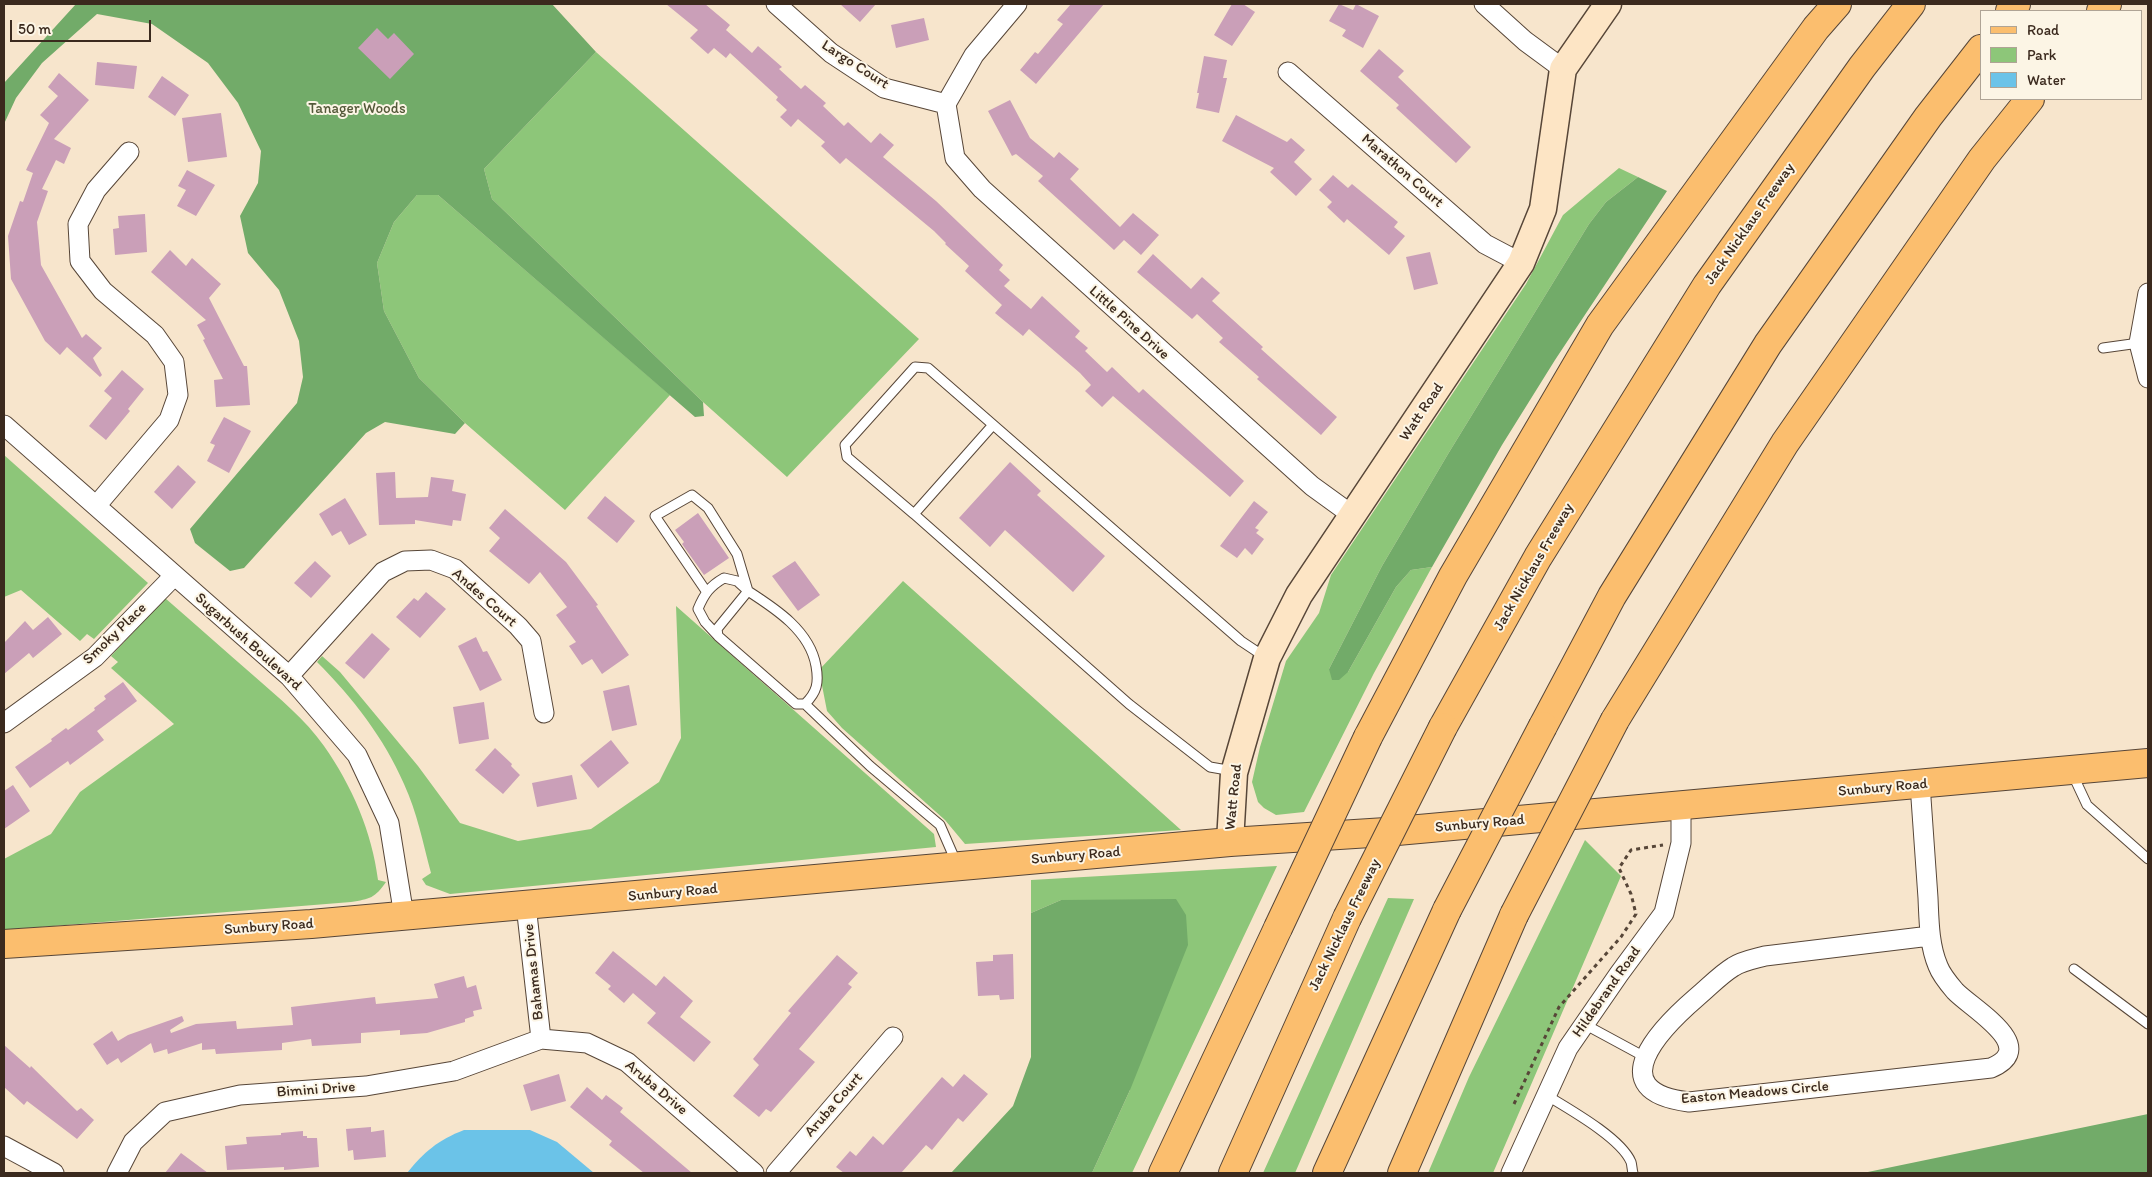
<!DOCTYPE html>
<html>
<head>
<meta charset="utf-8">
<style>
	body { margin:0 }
	#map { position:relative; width:2152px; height:1177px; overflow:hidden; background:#f7e5cc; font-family:Itim,sans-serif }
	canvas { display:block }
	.frame { position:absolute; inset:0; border:5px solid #3b2a1e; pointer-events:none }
	.legend { position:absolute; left:1980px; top:10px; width:162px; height:90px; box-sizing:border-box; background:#fcf5e5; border:1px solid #afa495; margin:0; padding:6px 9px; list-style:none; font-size:15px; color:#3b2a1e }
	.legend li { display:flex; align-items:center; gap:10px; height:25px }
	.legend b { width:25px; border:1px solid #afa495 }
	.scale { position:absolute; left:10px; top:20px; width:141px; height:22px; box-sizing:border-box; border:2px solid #3b2a1e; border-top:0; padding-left:6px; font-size:15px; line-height:18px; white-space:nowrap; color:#3b2a1e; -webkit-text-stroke:4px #fcf5e5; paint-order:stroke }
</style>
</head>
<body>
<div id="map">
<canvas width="2152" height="1177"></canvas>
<div class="frame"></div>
<ul class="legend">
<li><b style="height:6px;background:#fbbe6e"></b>Road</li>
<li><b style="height:14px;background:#8dc679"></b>Park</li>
<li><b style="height:14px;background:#6bc3e8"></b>Water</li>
</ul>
<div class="scale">50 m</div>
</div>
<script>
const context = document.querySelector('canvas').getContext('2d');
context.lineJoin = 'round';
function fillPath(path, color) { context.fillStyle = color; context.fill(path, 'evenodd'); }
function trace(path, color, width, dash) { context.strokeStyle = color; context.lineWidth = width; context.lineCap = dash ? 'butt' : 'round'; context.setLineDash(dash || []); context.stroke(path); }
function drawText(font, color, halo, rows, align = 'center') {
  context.font = font + ' Itim,sans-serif'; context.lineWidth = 4; context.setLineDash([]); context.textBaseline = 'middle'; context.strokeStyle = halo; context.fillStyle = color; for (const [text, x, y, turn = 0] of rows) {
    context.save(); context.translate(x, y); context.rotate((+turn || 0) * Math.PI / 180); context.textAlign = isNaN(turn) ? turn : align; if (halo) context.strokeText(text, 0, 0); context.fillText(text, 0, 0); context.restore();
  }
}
fillPath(new Path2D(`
	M596 52 919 339 787 477 703 402 492 199 484 169Z
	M1619 168 1638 177 1606 202 1589 224 1448 454 1382 566 1329 669 1348 672 1396 587 1411 570 1432 567 1374 673 1304 812 1276 815 1264 808 1258 802 1252 782 1260 747 1286 661 1319 613 1331 575 1526 284 1563 215Z
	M417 195H438L670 395 565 510 465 423 419 378 384 311 377 263 394 222Z
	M4 455 148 583 94 639 87 634 80 641 21 590 4 597Z
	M903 581 1181 830 965 844 945 820 842 728 827 711 819 670Z
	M165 598C195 624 224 650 254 676 278 697 306 720 324 746 352 786 372 832 378 880L386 882C375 898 370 899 351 902L4 930V859L51 834 80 792 174 724 111 668 118 662 111 656Z
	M676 606 934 834 936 847 450 894 426 885 422 879 431 873C423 843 417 812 404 784 384 738 353 698 317 662L322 656 340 672 418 766 460 823 518 841 591 829 659 782 681 738Z
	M1585 840 1621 876 1493 1173H1428L1469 1077Z
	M1277 866 1132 1173H1092L1130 1090 1061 900 1031 913V880Z
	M1388 898 1414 899 1295 1173H1263Z`), '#8dc679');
fillPath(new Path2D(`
	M76 4H552L596 52 484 169 492 199 703 402 704 416 695 417 438 195H417L394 222 377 263 384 311 419 378 465 423 455 434 385 422 366 433 244 568 230 571 195 543 190 529 297 403 303 377 299 341 279 290 248 253 240 216 258 183 261 151 238 103 208 63 152 24 97 14 42 63 16 98 4 124V83Z
	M1638 177 1667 191 1555 360 1502 445 1432 567 1411 570 1396 587 1348 672 1339 680H1332L1329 669 1382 566 1448 454 1589 224 1606 202Z
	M1176 899 1186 915 1188 945 1130 1090 1092 1173H951L1013 1106 1031 1057V913L1061 900Z
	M2148 1114V1173H1863Z`), '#72ab69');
fillPath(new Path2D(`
	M464 1130H530L557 1142 594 1173H407C424 1152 438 1140 464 1130Z`), '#6bc3e8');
fillPath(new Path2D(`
	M666 4H705L730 25 726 30 752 53 758 46 782 67 779 69 801 89 805 85 826 103 823 106 844 126 848 122 871 143 880 133 894 145 883 157 936 201 1003 265 999 270 1010 280 1004 286 1031 309 1042 296 1080 331 1075 337 1088 348 1085 351 1107 372 1112 367 1139 393 1143 389 1244 481 1230 497 1113 396 1102 407 1085 391 1091 385 1080 373 1029 329 1023 336 995 313 1002 305 965 271 969 266 945 244 946 243 934 231 846 158 840 164 821 146 825 142 798 119 791 127 780 117 787 110 776 100 778 97 730 53 726 58 714 48 708 54 690 38 698 30Z
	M840 4H876L860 22Z
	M1071 4H1104L1036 84 1020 70 1035 52 1038 54 1063 24 1057 20Z
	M1232 4H1243L1255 12 1232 46 1214 35Z
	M1339 4 1353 10 1356 4 1379 16 1363 48 1342 36 1346 30 1329 21Z
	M924 18 929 40 896 48 891 25Z
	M377 28 388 39 394 33 414 54 390 79 358 48Z
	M1379 49 1404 71 1398 77 1471 147 1456 163 1396 108 1399 105 1360 71Z
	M1204 56 1227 60 1223 78H1227L1219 113 1196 108 1199 93H1197Z
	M97 62 137 66 134 89 95 85Z
	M59 73 89 100 54 139 71 148 64 164 56 160 42 189 48 191 37 222 41 265 82 338 86 334 102 348 93 358 102 375 100 377 67 347 60 355 45 341 11 279 8 236 20 201 23 202 33 173 26 170 49 123 40 115 58 96 48 87Z
	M162 76 189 95 175 116 148 97Z
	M1010 100 1030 138 1054 158 1059 152 1079 169 1070 179 1120 227 1133 213 1159 235 1141 255 1124 240 1114 250 1038 181 1043 176 1016 154 1012 156 988 111Z
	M221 113 227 157 188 162 182 118Z
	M1236 115 1287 142 1291 138 1305 150 1294 162 1312 179 1296 196 1270 172 1274 168 1222 141Z
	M187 170 215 185 196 216 177 206 186 190 178 186Z
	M1333 175 1348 188 1352 184 1398 222 1394 227 1405 236 1389 255 1347 219 1344 223 1327 207 1332 202 1319 190Z
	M145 214 147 252 115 255 113 229 119 228 118 216Z
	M170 250 186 266 192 258 221 284 209 298 244 366H247L250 405 216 407 214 380 223 379 203 340 205 339 197 325 206 320 151 272Z
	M1430 252 1438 284 1414 290 1406 257Z
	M1153 254 1191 289 1202 277 1220 293 1212 301 1263 347 1261 349 1337 417 1321 435 1257 379 1259 377 1219 342 1223 338 1197 314 1192 319 1137 272Z
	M122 370 144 389 128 409 130 411 106 440 89 426 112 398 104 391Z
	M224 417 251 431 229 473 207 461 215 445 210 443Z
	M1010 462 1041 491 1037 495 1105 556 1073 592 1005 530 990 547 959 518Z
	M178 465 196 482 172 509 154 492Z
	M395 472 396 498 428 497 431 477 454 480 452 491 466 494 461 521 453 520 452 526 415 520V524L379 525 376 473Z
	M605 496 635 521 617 543 587 518Z
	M345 498 367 535 349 545 341 531 332 536 319 514Z
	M1254 501 1268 512 1255 528 1259 530 1256 533 1264 539 1252 555 1245 548 1237 558 1220 546Z
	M505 509 566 562 598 605 596 606 629 655 602 674 592 659 582 665 569 646 576 642 556 615 567 607 540 572 529 584 489 551 500 538 489 528Z
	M698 513 729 558 704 575 682 544 684 542 675 530Z
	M315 561 331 576 311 598 294 583Z
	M795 561 820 595 798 611 772 576Z
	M426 592 446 609 420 638 396 617 414 598 418 601Z
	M48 617 62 634 33 658 29 653 4 674V643L25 621 33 630Z
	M372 633 390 649 364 679 345 663Z
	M476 637 483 652 487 651 502 680 480 691 458 646Z
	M123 682 137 701 97 731 104 740 70 765 68 761 30 788 15 767 52 741 51 739 66 728 68 730 95 710 94 708 106 699 104 696Z
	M629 685 637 725 612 731 603 691Z
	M484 702 489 739 459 744 453 707Z
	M611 740 629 763 598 788 580 765Z
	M495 748 512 764 511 766 520 775 503 794 475 770Z
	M572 775 577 799 537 807 532 783Z
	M13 785 30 811 4 829V791Z
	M613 951 656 986 664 976 693 1001 680 1017 711 1042 694 1062 647 1023 656 1013 633 993 624 1003 608 989 611 986 595 973Z
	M1013 954 1014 999 1000 1000 999 995 978 996 976 962 993 961V955Z
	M837 955 858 973 848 984 852 987 799 1049 815 1062 771 1112 766 1109 759 1117 733 1096 759 1065 753 1059 791 1013 788 1011Z
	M464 976 467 988 476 985 482 1009 473 1011 474 1016 465 1019V1022L427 1033 400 1035V1030L361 1033V1043L312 1046 311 1039 282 1043V1050L216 1054 215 1049 202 1050V1043L168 1054 167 1049 154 1053 151 1043 121 1063 118 1058 107 1065 93 1044 112 1031 118 1041 128 1035 182 1016 184 1021 170 1030 171 1033 196 1024 236 1021 237 1029 293 1025 291 1007 375 997 376 1004 438 998 434 984Z
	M4 1045 30 1068 31 1066 77 1111 81 1108 94 1120 77 1139 27 1101 24 1105 4 1087Z
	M559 1074 566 1101 531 1111 523 1085Z
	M964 1074 988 1094 963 1122 958 1118 932 1150 926 1145 901 1173H844L836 1167 850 1151 856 1156 873 1136 883 1145 942 1077 953 1087Z
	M587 1087 602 1100 606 1095 623 1108 620 1112 692 1173H644L609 1145 612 1141 570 1107Z
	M371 1127V1132L384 1130 386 1157 354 1160 353 1150 348 1151 346 1129Z
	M303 1131V1136H307V1138H317L319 1167 284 1170V1167L227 1170 225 1146 247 1144 246 1137 281 1135V1133Z
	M181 1153 208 1173H165Z`), '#ca9fb8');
const lane = new Path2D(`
	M2103 348 2139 343
	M992 426 914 514 1129 704 1210 767 1233 771
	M914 514 847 457 845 445 915 367 928 368 1241 641 1265 657
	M706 591 655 516 692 495 708 508 737 554 748 591
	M718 636 705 622 698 609C704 594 710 586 724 578L737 581 748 591
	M805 704H796L718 636 717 629 748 591C776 609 810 631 816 666 819 683 817 692 805 704L870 766 940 825 957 864
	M2072 773 2087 805 2148 859
	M2074 969 2148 1024
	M1584 1024 1645 1057
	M1546 1095C1569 1109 1621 1138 1631 1162 1632 1165 1632 1170 1633 1173`);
const street = new Path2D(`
	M776 4 831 53 884 88 946 104
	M1484 4 1525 41 1563 69
	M1288 72 1485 244 1521 263
	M946 104 955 158 982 189 1312 486 1352 515
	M946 104 974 55 1017 4
	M2148 293 2139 343 2148 378
	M4 425 289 676 357 755 389 823 404 916
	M96 506 169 420 178 395 174 362 155 335 103 291 80 261 78 224 96 190 129 152
	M289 676 383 572 405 561 431 560 455 569 518 626 531 641 544 713
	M4 723 95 657 174 576
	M1920 784C1923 822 1925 860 1928 898 1929 920 1929 945 1938 966 1941 974 1949 984 1955 991 1972 1009 2041 1047 1991 1068L1689 1102C1599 1091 1661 1028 1697 997 1709 987 1720 975 1733 967 1742 961 1754 959 1765 956L1930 936
	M526 905 541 1039
	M4 1146 54 1173
	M117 1173 133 1142 165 1112 240 1095 366 1086 454 1071 541 1039 587 1043 627 1062 754 1173
	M776 1173 893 1037
	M1511 1173 1568 1048 1619 974 1664 913 1681 843V806`);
const secondary = new Path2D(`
	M1230 842 1234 773 1267 658 1299 595 1521 263 1543 209 1563 69 1608 4`);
const primary = new Path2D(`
	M4 944 311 924 1230 842 1386 832 2148 763`);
const highway = new Path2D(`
	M2010 11 2016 4
	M2101 11 2107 4
	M1615 720 1785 443 1982 159 2030 99
	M1543 726 1612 596 1768 344 1928 117 1981 49
	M1443 727 1538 557 1707 285 1862 67 1911 4
	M1368 737 1453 576 1600 325 1816 28 1837 4
	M1163 1173 1278 928
	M1233 1173 1347 918
	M1327 1173 1447 910
	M1402 1173 1514 915`);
trace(lane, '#574638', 11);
trace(street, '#574638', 21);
trace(secondary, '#574638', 29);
trace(primary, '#574638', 30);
trace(highway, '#574638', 30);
trace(new Path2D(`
	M1514 1104 1559 1007 1621 937 1636 914 1631 894 1619 868 1631 850 1663 845`), '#574638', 3, [4, 4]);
trace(lane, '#fff', 9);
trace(street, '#fff', 19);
trace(secondary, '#fde5c5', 26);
trace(primary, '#fbbe6e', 28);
trace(highway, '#fbbe6e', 28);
const highwayBridge = new Path2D(`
	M1447 910 1543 726
	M1514 915 1615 720
	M1347 918 1443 727
	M1278 928 1368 737`);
trace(highwayBridge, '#574638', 30, []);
trace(highwayBridge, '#fbbe6e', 28);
drawText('15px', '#3b2a1e', '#fcf5e5', [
	["Largo Court",855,65,33],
	["Marathon Court",1402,171,41],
	["Jack Nicklaus Freeway",1750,224,-55],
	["Little Pine Drive",1129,323,42],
	["Watt Road",1422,412,-56],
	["Jack Nicklaus Freeway",1534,567,-60],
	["Andes Court",484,598,41],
	["Smoky Place",115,634,-44],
	["Sugarbush Boulevard",248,642,42],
	["Sunbury Road",1883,788,-5],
	["Watt Road",1234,797,-84],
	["Sunbury Road",1480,824,-5],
	["Sunbury Road",1076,856,-5],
	["Sunbury Road",673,893,-5],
	["Jack Nicklaus Freeway",1345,925,-64],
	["Sunbury Road",269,927,-4],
	["Bahamas Drive",534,972,-96],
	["Hildebrand Road",1607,992,-55],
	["Aruba Drive",656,1088,40],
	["Bimini Drive",316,1090,-4],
	["Easton Meadows Circle",1755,1093,-5],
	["Aruba Court",834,1105,-49]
]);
drawText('15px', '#545939', '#fcf5e5', [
	["Tanager Woods",357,109]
]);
</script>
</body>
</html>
